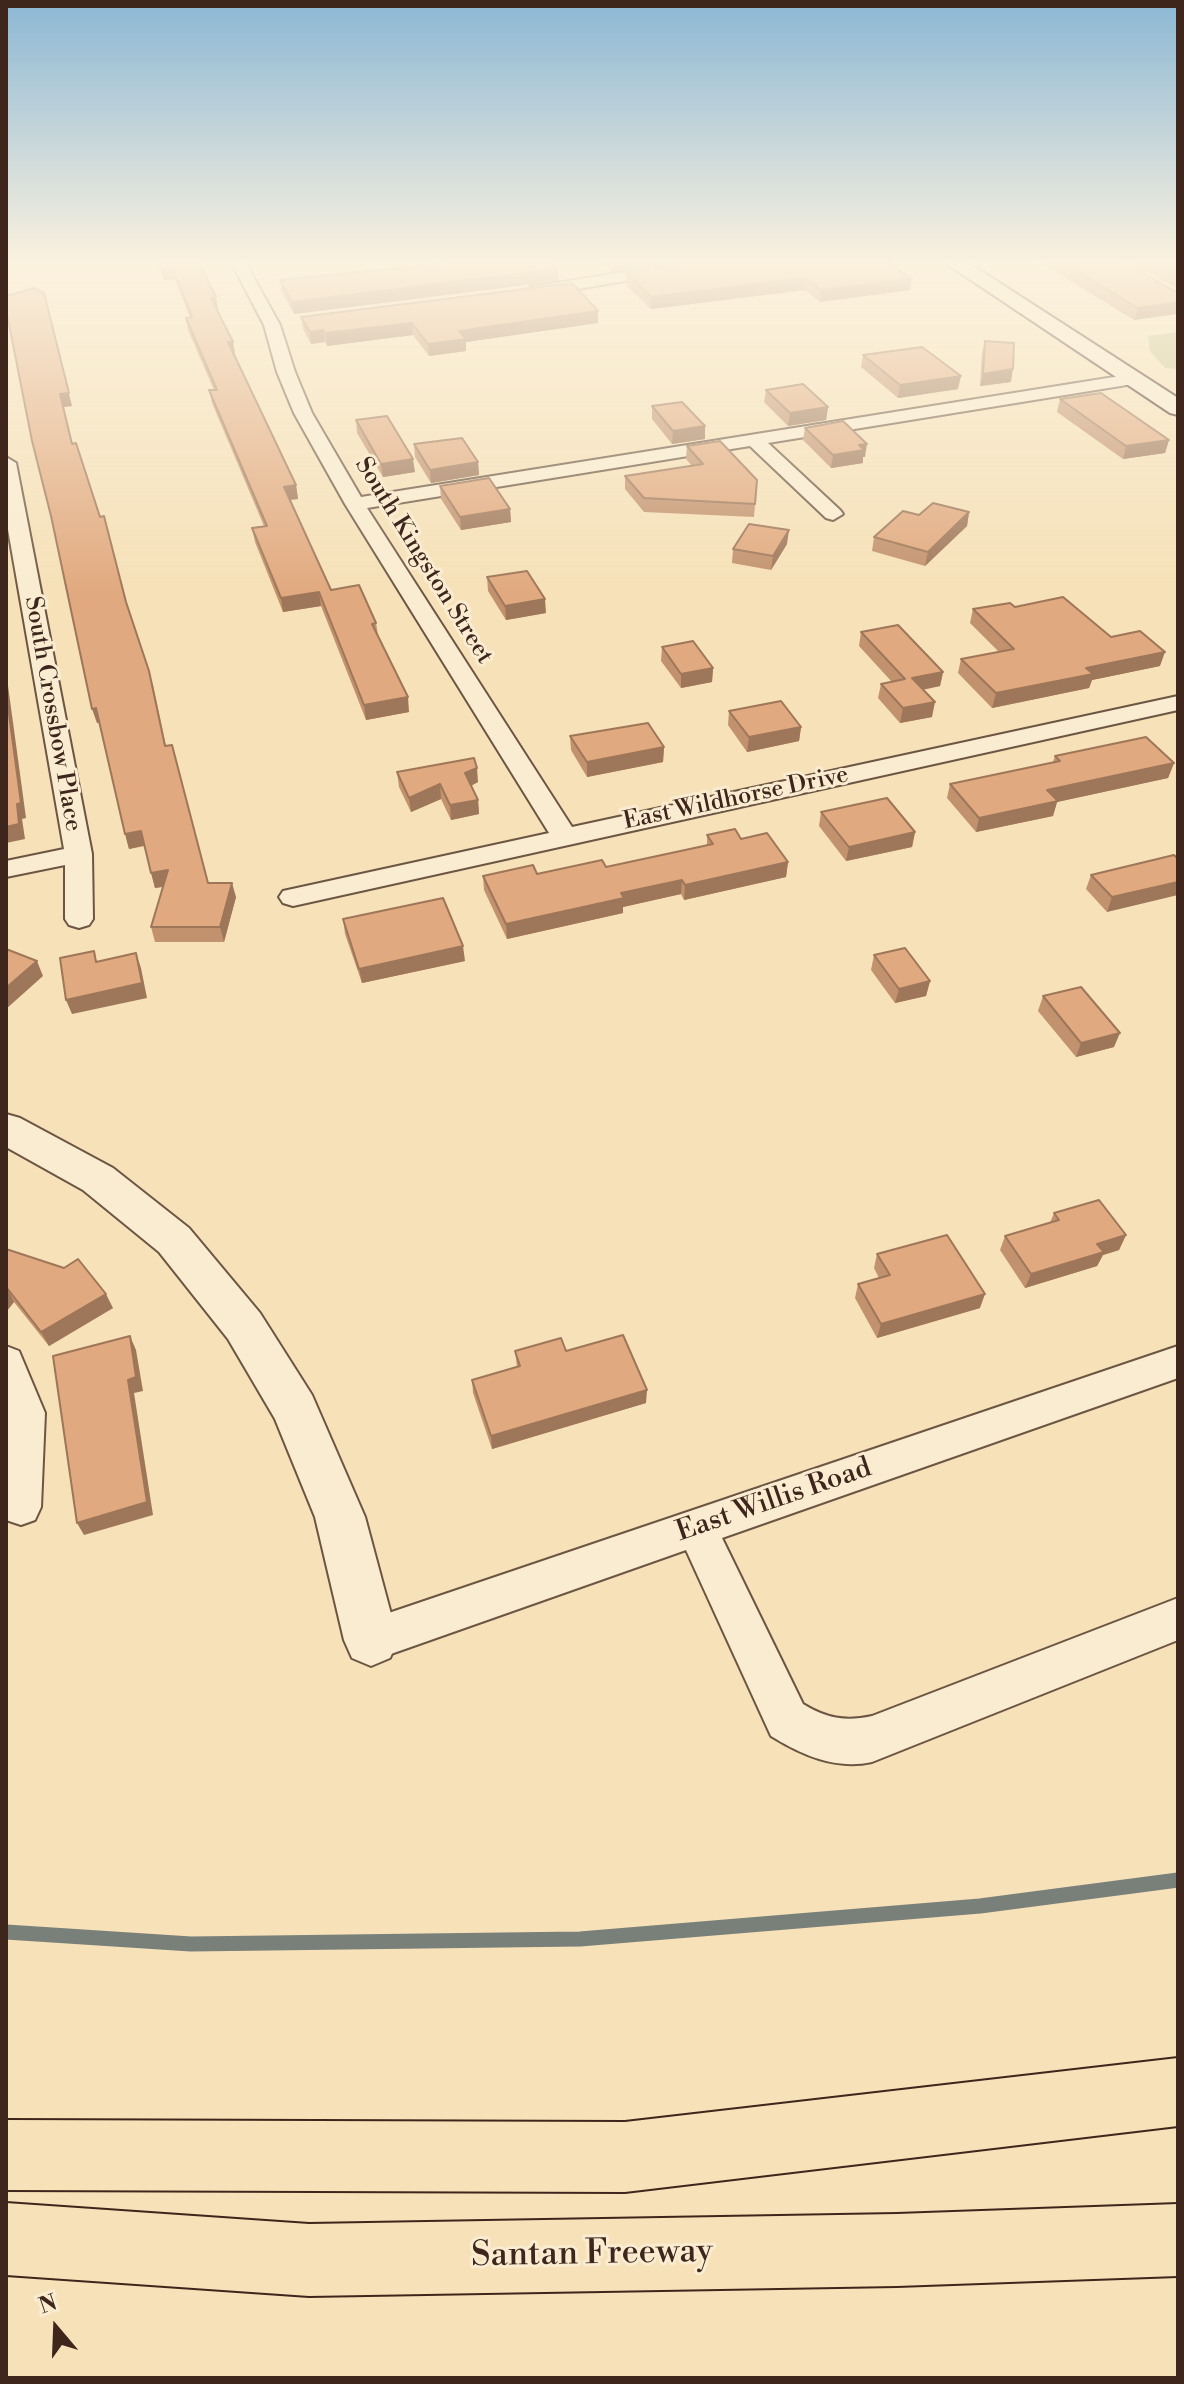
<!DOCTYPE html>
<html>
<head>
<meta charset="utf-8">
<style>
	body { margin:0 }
	#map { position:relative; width:1184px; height:2384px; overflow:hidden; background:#f6e1b8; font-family:"Libre Bodoni",serif }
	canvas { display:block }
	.frame { position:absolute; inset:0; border:8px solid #3e261c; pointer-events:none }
	.north { position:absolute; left:16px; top:2288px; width:80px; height:80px; -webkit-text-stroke:6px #f9ecd1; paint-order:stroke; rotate:341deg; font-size:22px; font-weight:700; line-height:32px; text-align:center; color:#3e261c }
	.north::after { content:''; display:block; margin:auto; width:28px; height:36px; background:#3e261c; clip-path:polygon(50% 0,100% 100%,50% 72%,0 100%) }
</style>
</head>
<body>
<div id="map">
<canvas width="1184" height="2384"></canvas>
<div class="frame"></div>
<div class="north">N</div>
</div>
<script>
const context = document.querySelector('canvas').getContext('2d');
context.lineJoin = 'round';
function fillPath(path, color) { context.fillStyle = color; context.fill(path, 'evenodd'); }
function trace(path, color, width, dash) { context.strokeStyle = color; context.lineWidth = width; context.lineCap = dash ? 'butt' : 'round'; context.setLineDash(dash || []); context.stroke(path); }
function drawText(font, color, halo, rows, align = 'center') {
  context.font = font + ' "Libre Bodoni",serif'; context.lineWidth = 6; context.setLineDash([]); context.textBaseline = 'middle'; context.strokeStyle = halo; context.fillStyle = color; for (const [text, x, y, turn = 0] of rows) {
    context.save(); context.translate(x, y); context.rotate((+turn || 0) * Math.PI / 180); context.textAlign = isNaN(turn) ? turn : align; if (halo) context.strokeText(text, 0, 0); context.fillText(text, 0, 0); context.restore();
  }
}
fillPath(new Path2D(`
	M1178 332V369L1165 368 1150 351 1148 336Z`), '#c4c189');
trace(new Path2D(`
	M6 1932 191 1944 580 1939 980 1906 1178 1880`), '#797f79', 15);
const minor = new Path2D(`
	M230 260H244L280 325 295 372 312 413 361 497 1133 374 1142 379 1133 384 768 443 840 510 843 514 833 520 826 518 750 446 367 508 572 827 1178 696V710L293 906 283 903 279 897 283 891 549 833 345 504 294 413 277 372 264 325Z
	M698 260H731L724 264 531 297 523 292 531 287Z
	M6 457 16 463 92 854 93 919 89 925 79 928 69 925 65 919V865L6 877V861L64 849 6 518Z
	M6 1346 19 1351 45 1413 41 1507 35 1520 21 1525 6 1520Z
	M1178 1346V1378L722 1538 803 1704C826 1718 845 1722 872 1716L1178 1598V1640L872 1762C835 1770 802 1755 771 1736L686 1550 371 1661 356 1655 349 1640 356 1625 371 1619Z`);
const tertiary = new Path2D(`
	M6 1114 20 1118 113 1168 189 1228 260 1313 312 1395 365 1517 398 1640 390 1658 371 1666 352 1658 344 1640 315 1517 275 1419 228 1339 159 1252 83 1190 6 1147Z`);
const secondary = new Path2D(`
	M941 260H964L1178 398V415L1170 413Z`);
const motorway = new Path2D(`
	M1178 2058V2126L625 2192 6 2190V2120L625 2122Z
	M6 2203 309 2224 897 2214 1178 2204V2276L897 2286 309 2296 6 2275Z`);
trace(minor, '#6c5543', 4);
trace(tertiary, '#6c5543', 4);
trace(secondary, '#3e261c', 4);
trace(motorway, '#3e261c', 4);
fillPath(minor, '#f9ecd1');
fillPath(tertiary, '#f9ecd1');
fillPath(secondary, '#f9ecd1');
fillPath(motorway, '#f6e1b8');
fillPath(new Path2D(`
	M156 260H198L217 309 233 342 235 354H234L296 485 298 499 290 500 331 590 376 623 378 635 409 712 366 720 321 606 283 612 255 542 252 528 264 526 212 403 209 390H214L188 330 186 318 190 317 175 279 164 280Z
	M468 260H549L558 281 294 314 282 292 280 280 469 261Z
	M600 260H682L612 272Z
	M1036 260H1121L1178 293 1134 320Z
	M1126 260H1178V289Z
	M626 273 912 279 910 290 820 302 805 290 651 309 626 285Z
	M34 288 72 406 63 407 72 444 153 685 166 746 208 883 236 897 224 942H155L151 927 163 887 155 888 145 846 129 849 99 723H97Z
	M301 317 598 323 466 342V351L429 356 413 335 327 346 325 342 311 344 303 329Z
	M985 341 1011 382 980 386 982 353Z
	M863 355 958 389 898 398 861 367Z
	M766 390 828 407 826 420 788 426 764 402Z
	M1060 399 1169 440 1165 453 1123 459 1057 412Z
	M652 406 705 439 672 444 652 419Z
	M356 420 415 472 383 477 357 433Z
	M805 428 865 457H863V463L831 468 803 440Z
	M414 444 478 462 479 475 431 483 415 457Z
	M687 446 757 480 754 517 644 512 625 489V476L692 466 686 459Z
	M440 486 510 509 511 522 461 530 441 499Z
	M969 512 967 526 925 566 872 551 874 537 919 515Z
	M787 544 771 570 732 563 733 549Z
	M487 577 546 613 506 620 488 591Z
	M1015 607 1111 637 1160 666 1092 680 1089 688 992 708 958 673 961 659 999 652 970 623 973 609Z
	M861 632 943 672 940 686 923 690 932 717 900 723 878 698 881 684 892 682 859 646Z
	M662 647 713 668 712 682 681 688 661 661Z
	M729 711 801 727 799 741 747 752 728 725Z
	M570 736 664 747 663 762 587 777 571 750Z
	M1055 756 1174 763 1168 778 1057 802 1053 816 976 832 947 798 950 784 1053 762Z
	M397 772 478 782 471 786 478 800 479 814 451 820 441 799 411 812 399 787Z
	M821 812 915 832 912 847 846 861 819 826Z
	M707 835 741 839 788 862 786 877 684 900 681 894 623 907V913L507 939 484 890 483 876 537 874 606 867 707 846Z
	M1174 855 1107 912 1086 889 1091 875Z
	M343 919 465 961 362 983 345 934Z
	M874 955 930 981 926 996 895 1003 871 970Z
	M1043 996 1114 1047 1076 1057 1038 1011Z
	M1054 1213 1126 1235 1119 1250 1103 1255 1097 1266 1025 1288 1000 1250 1005 1236 1050 1223Z
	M6 1249 113 1308 49 1346 14 1302 6 1312Z
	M877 1254 980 1308 877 1338 855 1298 858 1284 879 1278 874 1268Z
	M515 1351H566L646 1403 492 1449 473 1393 472 1380 517 1367Z`), '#c2916d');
fillPath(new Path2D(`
	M612 260H682L612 272Z
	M172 268 175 279 164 280 162 269Z
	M558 269V281L294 314 292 302Z
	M806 278 805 290 651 309V297Z
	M912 279 910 290 820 302 821 290Z
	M44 293 72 406 63 407 60 394Z
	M216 297 218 309H214L211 298Z
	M1178 302V314L1134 320 1138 308Z
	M598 311V323L466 342V351L429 356 428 344 459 331Z
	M412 323 413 335 327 346 325 333Z
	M323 330 325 342 311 344 310 332Z
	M228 342H233L235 354 230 355Z
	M1013 369 1011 382 980 386 983 374Z
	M961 376 958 389 898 398 900 385Z
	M828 407 826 420 788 426 790 413Z
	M705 426V439L672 444 673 431Z
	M1169 440 1165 453 1123 459 1126 446Z
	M867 444 865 457H863V463L831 468 833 455 859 445Z
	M413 459 415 472 383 477 381 464Z
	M478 462 479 475 431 483 430 470Z
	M296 485 298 499 286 500 284 487Z
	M510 509 511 522 461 530 460 517Z
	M969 512 967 526 925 566 928 552Z
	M789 530 787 544 771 570 773 556Z
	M319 592 321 606 283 612 281 598Z
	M545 599 546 613 506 620 505 606Z
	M1165 652 1160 666 1092 680 1089 688 992 708 996 693 1086 668Z
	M713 668 712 682 681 688V674Z
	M6 671 26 818 22 819 25 839 6 843Z
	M943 672 940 686 909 692 912 678Z
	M408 697 409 712 366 720 364 705Z
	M935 702 932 717 900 723 903 708Z
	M96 708 100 723H97L92 709Z
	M801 727 799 741 747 752 749 737Z
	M664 747 663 762 587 777V762Z
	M1174 763 1168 778 1057 802 1053 816 976 832 979 818 1047 790Z
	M477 768 478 782 466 788 465 773Z
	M440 784 441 799 411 812 409 798Z
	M478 800 479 814 451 820 450 805Z
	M141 831 146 845 129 849 125 834Z
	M915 832 912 847 846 861 849 847Z
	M788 862 786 877 684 900 685 885Z
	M168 870 172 885 155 888 151 873Z
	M682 880 681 894 623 907V913L507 939 506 924 621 893Z
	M1178 882V895L1107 912 1112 897Z
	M232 883 236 897 224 942 220 927Z
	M463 946 465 961 362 983 359 969Z
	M136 953 141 968 147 998 72 1014 66 1000Z
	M37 961 43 976 6 1009V988Z
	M930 981 926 996 895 1003 899 989Z
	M1120 1033 1114 1047 1076 1057 1081 1043Z
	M1126 1235 1119 1250 1103 1255 1097 1266 1025 1288 1031 1274 1097 1244Z
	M7 1288 14 1302 6 1312V1289Z
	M106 1294 113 1308 49 1346 41 1332Z
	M985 1294 980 1308 877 1338 881 1324Z
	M130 1336 136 1350 143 1391 134 1393 153 1515 84 1535 77 1523 128 1380Z
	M647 1390 646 1403 492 1449 491 1436Z`), '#9e7659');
const building = new Path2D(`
	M158 260H198L216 297 211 298 233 342H228L296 485 284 487 331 590 359 585 376 623 372 624 408 697 364 705 319 592 281 598 252 528 267 526 209 390H217L186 318 192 317 172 268 162 269Z
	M478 260H549L558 269 292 302 280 280Z
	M702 260H885L912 279 821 290 806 278 651 297 626 273Z
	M1058 260H1121L1178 293V302L1138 308Z
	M1150 260H1178V275Z
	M572 283 598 311 459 331 466 339 428 344 412 323 325 333 323 330 310 332 301 317Z
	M34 288 44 293 69 393 60 394 72 444 76 443 100 517 104 516 126 602 149 671 165 746 172 745 208 883H232L220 927H151L168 870 151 873 141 831 125 834 96 708 92 709 51 516 32 441 6 309V296Z
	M985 341 1014 343 1013 369 983 374Z
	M922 347 961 376 900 385 863 355Z
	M803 384 828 407 790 413 766 390Z
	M1101 393 1169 440 1126 446 1060 399Z
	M682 402 705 426 673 431 652 406Z
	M387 416 413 459 381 464 356 420Z
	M843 421 867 444 859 445 864 450 833 455 805 428Z
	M462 438 478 462 430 470 414 444Z
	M720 441 757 480 755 504 644 498 625 476 703 464 687 446Z
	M489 478 510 509 460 517 440 486Z
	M933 503 969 512 928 552 874 537 903 511 919 515Z
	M749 524 789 530 773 556 733 549Z
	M527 571 545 599 505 606 487 577Z
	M1063 597 1111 637 1140 631 1165 652 1086 668 1093 674 996 693 961 659 1014 649 973 609 1010 603 1015 607Z
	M898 625 943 672 912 678 935 702 903 708 881 684 905 679 861 632Z
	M693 641 713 668 681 674 662 647Z
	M6 692 21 803 17 804 19 824 6 827Z
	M781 701 801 727 749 737 729 711Z
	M648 723 664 747 587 762 570 736Z
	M1146 737 1174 763 1047 790 1058 801 979 818 950 784 1060 761 1055 756Z
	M474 758 477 768 465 773 478 800 450 805 440 784 409 798 397 772Z
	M887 798 915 832 849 847 821 812Z
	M735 829 741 839 767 833 788 862 685 885 682 880 621 893 624 898 506 924 483 876 533 865 537 874 602 860 606 867 713 844 707 835Z
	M1174 855 1178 859V882L1112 897 1091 875Z
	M443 898 463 946 359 969 343 919Z
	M905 948 930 981 899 989 874 955Z
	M6 949 37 961 6 988Z
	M94 951 96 962 136 953 142 983 66 1000 60 958Z
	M1081 987 1120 1033 1081 1043 1043 996Z
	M1099 1200 1126 1235 1097 1244 1104 1252 1031 1274 1005 1236 1059 1220 1054 1213Z
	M947 1235 985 1294 881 1324 858 1284 890 1275 877 1254Z
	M6 1249 64 1268 78 1259 106 1294 41 1332 7 1288 6 1289Z
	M623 1335 647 1390 491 1436 472 1380 520 1366 515 1351 561 1338 566 1351Z
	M130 1336 136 1377 128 1380 147 1502 77 1523 53 1356Z`);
fillPath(building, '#e1a97f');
trace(building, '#9e7659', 2);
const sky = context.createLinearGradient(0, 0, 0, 594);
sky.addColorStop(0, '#8bb7d4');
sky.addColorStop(0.44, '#fbf2df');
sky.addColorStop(1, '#fbf2df00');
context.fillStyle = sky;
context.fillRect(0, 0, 1184, 594);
drawText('24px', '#3e261c', '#f9ecd1', [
	["South Kingston Street",423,561,58],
	["South Crossbow Place",52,714,80],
	["East Wildhorse Drive",736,799,-12]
]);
drawText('28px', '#3e261c', '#f9ecd1', [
	["East Willis Road",774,1501,-19]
]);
drawText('34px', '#3e261c', '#f9ecd1', [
	["Santan Freeway",592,2255,-1]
]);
</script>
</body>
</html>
